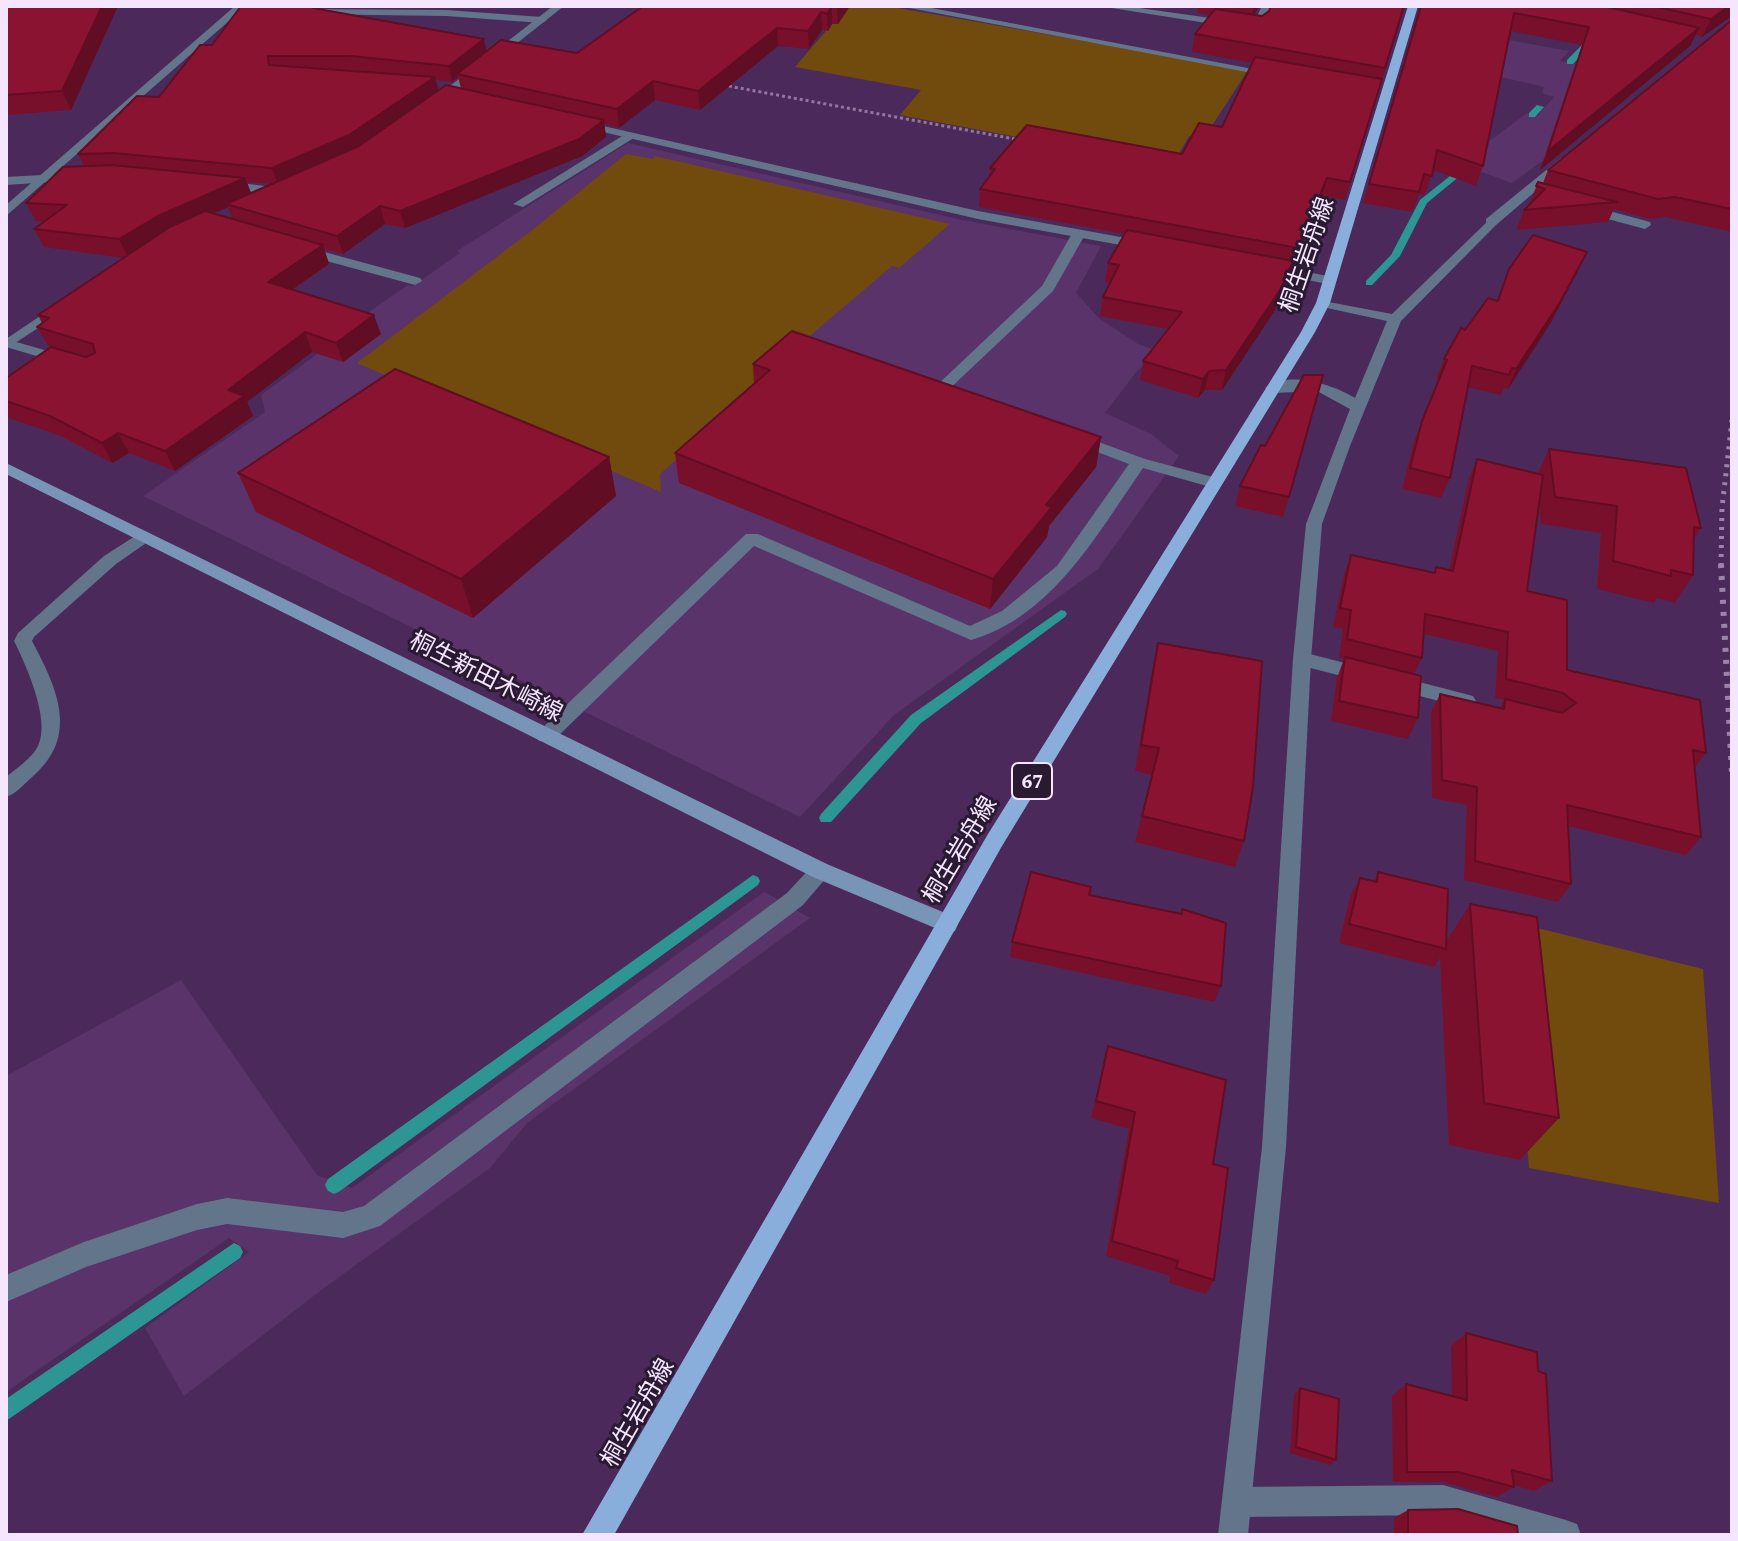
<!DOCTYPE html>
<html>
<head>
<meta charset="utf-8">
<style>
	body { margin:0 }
	#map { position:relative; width:1738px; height:1541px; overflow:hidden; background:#4b2a5b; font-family:"Crimson Pro",serif }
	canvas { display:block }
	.frame { position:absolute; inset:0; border:8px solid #f5e5fe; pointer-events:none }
</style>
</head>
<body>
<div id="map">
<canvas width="1738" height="1541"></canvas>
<div class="frame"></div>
</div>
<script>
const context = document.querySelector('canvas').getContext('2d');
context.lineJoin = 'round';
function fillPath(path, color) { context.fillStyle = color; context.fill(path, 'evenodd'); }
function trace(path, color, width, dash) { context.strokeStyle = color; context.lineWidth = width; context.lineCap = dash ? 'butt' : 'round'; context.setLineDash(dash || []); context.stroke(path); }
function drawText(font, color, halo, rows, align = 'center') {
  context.font = font + ' "Crimson Pro","Noto Sans JP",serif'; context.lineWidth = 6; context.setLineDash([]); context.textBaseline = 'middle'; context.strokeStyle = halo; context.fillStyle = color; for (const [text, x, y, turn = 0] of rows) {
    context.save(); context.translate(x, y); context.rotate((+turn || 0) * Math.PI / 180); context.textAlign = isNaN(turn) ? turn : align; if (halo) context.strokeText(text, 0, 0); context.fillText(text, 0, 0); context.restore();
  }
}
fillPath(new Path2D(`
	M1432 26 1569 51 1560 61 1577 64 1599 120 1512 183 1473 169 1467 158 1527 113 1537 116 1554 97 1542 93 1544 87 1424 59Z
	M628 143 962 220 1101 246 1076 293 1100 319 1138 344 1160 352 1137 371 1105 413 1151 434 1179 456 1098 569 894 715 800 817 143 496 265 412 261 395 368 317 366 314 408 285 413 286 460 253 457 251Z
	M764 892 810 918 527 1123 490 1168 324 1288 184 1396 145 1328 249 1252 229 1238 6 1392V1076L181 980 317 1175 352 1188Z`), '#59336a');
fillPath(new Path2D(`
	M840 6H887L1248 70 1204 138 1189 136 1172 166 900 115 921 90 795 67 832 24H838Z
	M626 154 653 159 655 156 950 224 899 268 892 266 699 430 706 434 660 474 661 492 357 363 531 231Z
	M1509 921 1703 969 1719 1203 1529 1168Z`), '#714b0d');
fillPath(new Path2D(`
	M1589 38 1596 40 1573 64H1567V60Z
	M1537 105 1544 107 1535 117H1529V113Z
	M1465 164 1472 166 1427 203 1400 256 1372 285H1366V281L1391 255 1420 200Z
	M1061 610 1065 611 1067 614 1065 617 921 723 831 822H821L819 818 821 814 911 715Z
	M753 875 758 877 760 881 758 885 340 1191 334 1194 328 1191 325 1185 328 1179Z
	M234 1243 240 1246 243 1252 240 1258 6 1421V1399Z`), '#2d9593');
trace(new Path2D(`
	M723 85 1020 140`), '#91769e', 3, [3, 3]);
fillPath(new Path2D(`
	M899 6H921L1279 74 1273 77Z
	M1099 6H1125L1253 24 1262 6H1272L1262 28 1257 31Z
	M627 133 637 136 523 207 513 204Z
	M1587 205 1650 222 1651 225 1645 229 1582 212 1581 209Z
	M1074 230 1086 233 1053 291 944 394H934V388L1042 286Z
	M302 246 420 278 422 281 415 285 297 253V247Z
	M6 339 72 358 74 361 67 365 6 347Z
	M1077 434 1145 459 1220 479 1222 483 1214 488 1143 468C1098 533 1052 617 971 640L754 546 553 741H539L536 736 539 731 746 534H758L970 626 1002 611 1057 566 1129 464 1071 442 1069 439Z
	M1302 652 1372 670 1374 675 1365 682 1295 664 1293 659 1295 654Z
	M1396 676 1473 696 1476 701 1466 708 1389 688 1387 683Z
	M821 862 829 865 832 871 803 905 380 1226 343 1238 227 1224 197 1230 86 1267 6 1302V1275L84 1242 197 1204 227 1198 343 1212 364 1206 787 893 813 865Z
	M1443 1485 1566 1520 1577 1524 1581 1535H1514L1443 1515 1237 1517 1227 1512 1222 1502 1227 1492 1237 1487Z`), '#63758b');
fillPath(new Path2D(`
	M301 9 446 10 542 17 547 20 542 23 446 16 305 14Z
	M581 121 978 211 1148 242 1155 246 1148 250 978 219 577 126V122Z
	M1561 158 1571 161 1496 225H1486V219Z
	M77 173 83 177 81 180 6 185V177Z
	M225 181 280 188 286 192 280 196 221 188V182Z
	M1265 264 1328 276 1335 280 1328 284 1260 271 1258 268Z
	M143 531 149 533V541L116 564 34 637 32 641C58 690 80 737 31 778 23 785 16 794 6 797V777C17 768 32 758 38 746 51 720 26 665 14 641L18 633 104 556Z`), '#63758b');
fillPath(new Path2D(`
	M235 6H246L6 216V205Z
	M553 6H564L440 104H432V100Z
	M1491 218 1497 222 1496 225 1401 321 1350 446 1322 524 1311 659 1286 1147 1248 1535H1218L1262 1147 1293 659 1306 524 1350 409 1317 391 1273 393 1265 388C1288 370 1332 384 1355 398L1387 321 1318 306V300L1392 314Z
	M58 304 70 307 6 349V339Z`), '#63758b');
fillPath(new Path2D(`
	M6 463 829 865 955 917 958 924 955 931 947 933 813 877 6 474Z`), '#7895b8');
fillPath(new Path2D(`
	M1408 6H1418L1330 303 1315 332 1002 846 614 1535H582L988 834 1301 332 1316 303Z`), '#89aedb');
trace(new Path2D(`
	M1721 566 1722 508 1732 420`), '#9c83a9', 5, [3, 6]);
trace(new Path2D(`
	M1721 564 1732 774`), '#9c83a9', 6, [4, 8]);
fillPath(new Path2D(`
	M6 6H118L71 110 6 115Z
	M643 6H850L838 24H832L828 31 822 30 809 49 778 46 700 110 655 100 619 128 604 124 606 137 582 156 405 228 385 224 343 254 324 249 329 264 292 290 381 334 343 362 312 352 247 402 253 416 175 471 129 453 112 463 61 436 6 417V401L51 347 48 346 37 327 42 323 38 315 124 258 44 247 34 229 44 222 36 221 26 203 84 166 78 154 159 97 212 45 316 9 484 39 486 51 577 53ZM458 77 461 88 438 90 436 80 452 82ZM247 182 271 184 251 193ZM228 207 232 219 213 214Z
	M1195 6H1259L1254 14 1262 16 1405 6 1345 200 1322 196 1293 266H1291L1288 280 1275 310 1222 390H1205L1198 398 1140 380 1143 361 1168 329 1100 316 1103 297 1110 283 1105 282 1108 263 1125 234 979 207 980 189 989 178 990 168 1182 154 1222 127 1252 63 1192 52 1195 34 1211 15 1197 13 1198 6Z
	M1420 6H1732L1702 37 1696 35 1690 46 1540 170 1582 45 1510 31 1483 166 1476 186 1433 170 1425 195 1419 194 1413 212 1363 203Z
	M1732 20V232L1665 217 1649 219 1614 209 1608 222 1516 230 1524 210 1529 205 1538 182 1543 183 1548 170Z
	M1587 252 1578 271 1550 324 1508 389 1504 388 1501 395 1467 387 1450 478 1441 498 1402 489 1414 441 1439 380 1436 379 1444 359 1465 330 1497 300 1509 269Z
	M753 364 1101 437 1096 467 1049 526 1047 537 990 609 679 483 675 453 754 383Z
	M1265 446 1289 497 1283 517 1235 506 1240 486Z
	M1549 449 1701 528 1694 539 1693 575 1675 603 1657 598 1654 603 1597 589 1601 533 1541 524 1539 504 1527 591 1567 670 1706 753 1694 768 1701 837 1686 855 1568 826 1571 884 1558 902 1464 880 1467 805 1432 798 1431 713 1440 694 1500 708 1504 700 1495 698 1498 651 1424 634 1422 658 1414 674 1418 718 1408 739 1331 721 1337 678 1344 659 1339 658 1343 629 1333 627 1344 574 1351 555 1434 573 1436 567 1449 570 1469 478 1477 459 1538 473Z
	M609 457 616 496 473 618 256 512 238 473Z
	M1158 643 1244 841 1235 867 1135 842 1152 775 1135 771 1152 670Z
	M1378 872 1446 942 1470 904 1559 1118 1520 1160 1449 1145 1440 958 1434 967 1339 943 1350 897 1360 878 1374 881Z
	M1089 895 1181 914 1182 909 1221 986 1214 1002 1010 957 1012 942Z
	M1108 1046 1213 1164 1214 1280 1206 1294 1169 1283 1170 1276 1106 1256 1129 1129 1091 1118Z
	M1466 1333 1538 1371 1552 1481 1534 1491 1513 1485 1514 1487 1497 1497 1443 1482H1393L1392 1396 1406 1384 1452 1396 1451 1346Z
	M1300 1388 1336 1460 1330 1465 1290 1453 1294 1394Z
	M1408 1510 1518 1535H1394V1518Z`), '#78102b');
fillPath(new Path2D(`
	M102 6H118L71 110 62 91Z
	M832 6V24L828 31 827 14Z
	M838 6H850L838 24 837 7Z
	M1254 6H1259L1251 21Z
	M1729 6H1732V16L1702 37 1711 19Z
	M821 12 822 30 809 49 808 31Z
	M777 28 778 46 700 110 698 91Z
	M1699 28 1690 46 1540 170 1548 151Z
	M484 39 487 55 457 74 458 77 452 82 449 66Z
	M435 77 439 92 354 151 278 185 272 168Z
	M653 81 655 100 619 128 617 109Z
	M604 120 606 137 582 156 405 228 400 211Z
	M245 178 252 196 226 204 228 207 166 234 128 258 119 239 158 216Z
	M1327 178 1322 196 1293 266 1298 248Z
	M380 206 385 224 343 254 337 236Z
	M323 245 329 264 275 301 268 282Z
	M1587 252 1578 271 1550 324 1508 389 1516 369Z
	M1293 261 1288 280 1275 310 1222 390 1226 370Z
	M374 315 381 334 343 362 336 343Z
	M305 332 312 352 247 402 253 416 175 471 165 451 228 390Z
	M1209 371 1205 390 1198 398 1203 379Z
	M118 433 129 453 112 463 102 443Z
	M1101 437 1096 467 1049 526 1047 537 990 609 993 579 1046 505Z
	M609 457 616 496 473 618 461 579Z`), '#610d23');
const building = new Path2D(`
	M6 6H102L62 91 6 95Z
	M241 6H313V8L484 39 449 66 351 56H268L269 65 435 77 349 135 272 168 113 153 78 154 137 96 159 97 200 45H212Z
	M643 6H838H832L827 14 821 12 808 31 777 28 698 91 653 81 617 109 457 74 501 40 577 53Z
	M1271 6H1404L1385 68 1195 34 1215 9 1262 16 1269 11Z
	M1421 6H1603L1699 28 1548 151 1589 27 1514 13 1483 166 1437 150 1432 176 1424 174 1419 192 1369 184Z
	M1653 6H1729L1711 19Z
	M1732 20V209L1675 197 1658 199 1548 170Z
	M1255 57 1382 79 1350 182 1327 178 1298 248 980 189 995 169 990 168 1027 125 1182 154 1199 123 1222 127Z
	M446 85 604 120 579 139 400 211 380 206 337 236 226 204 359 146Z
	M112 165 245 178 158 216 119 239 34 229 67 205 26 203 63 167Z
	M1538 182 1617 202 1524 210 1545 189 1536 186Z
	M205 211 323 245 268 282 374 315 336 343 305 332 228 390 244 396 165 451 118 433 102 443 50 416 6 401V378L51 347 86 357 95 353 93 344 37 327 49 318 38 315 170 227Z
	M1127 230 1293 261 1280 290 1226 370 1209 371 1203 379 1143 361 1182 312 1103 297 1119 265 1108 263Z
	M1533 235 1587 252 1559 304 1516 369 1512 368 1509 375 1472 366 1450 478 1410 468 1422 421 1447 360 1444 359 1461 328 1465 330 1488 298 1498 301 1509 269Z
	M792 331 1101 437 1046 505 1052 507 993 579 675 453 770 370 753 364Z
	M395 369 609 457 461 579 238 473Z
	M1304 375H1323L1289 497 1240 486 1261 445 1265 446Z
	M1549 449 1686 468 1701 528 1694 527 1693 575 1671 570V576L1613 561 1617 506 1555 497Z
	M1477 459 1543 475 1527 591 1567 600V670L1700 700 1706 753 1693 750 1701 837 1567 805 1571 884 1475 861 1477 787 1442 780 1440 694 1504 709 1505 699 1562 713 1576 703 1563 693 1506 679 1508 632 1425 614 1422 658 1347 639 1351 610 1340 608 1351 555 1435 573 1436 567 1453 571Z
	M1158 643 1262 661 1253 787 1244 841 1142 816 1159 748 1141 745Z
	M1345 657 1421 676 1418 718 1339 701Z
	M1031 872 1091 887 1089 895 1182 914V909L1226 923 1221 986 1012 942Z
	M1378 872 1448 889 1446 949 1349 924 1360 878 1377 882Z
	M1470 904 1537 917 1559 1118 1484 1103Z
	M1108 1046 1226 1080 1213 1164 1228 1168 1214 1280 1176 1268 1178 1261 1112 1241 1135 1112 1096 1101Z
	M1466 1333 1537 1352 1538 1371 1546 1374 1552 1481 1512 1470 1514 1487 1458 1472H1407L1406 1384 1467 1400Z
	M1300 1388 1339 1399 1336 1460 1296 1447Z
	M1458 1509 1517 1526 1518 1535H1408V1510Z`);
fillPath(building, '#8b1332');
trace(building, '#610d23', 2);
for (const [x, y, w] of [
	[1032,781,40]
]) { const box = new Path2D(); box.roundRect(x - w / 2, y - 18, w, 36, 6); context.fillStyle = '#291a31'; context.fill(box); trace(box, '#f5e5fe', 2); }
drawText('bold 22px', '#f5e5fe', null, [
	["67",1032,781]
]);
drawText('24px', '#f5e5fe', '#291a31', [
	["桐生岩舟線",1307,255,-71],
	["桐生新田木崎線",486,677,27],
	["桐生岩舟線",960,850,-59],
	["桐生岩舟線",638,1413,-60]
]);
</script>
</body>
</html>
